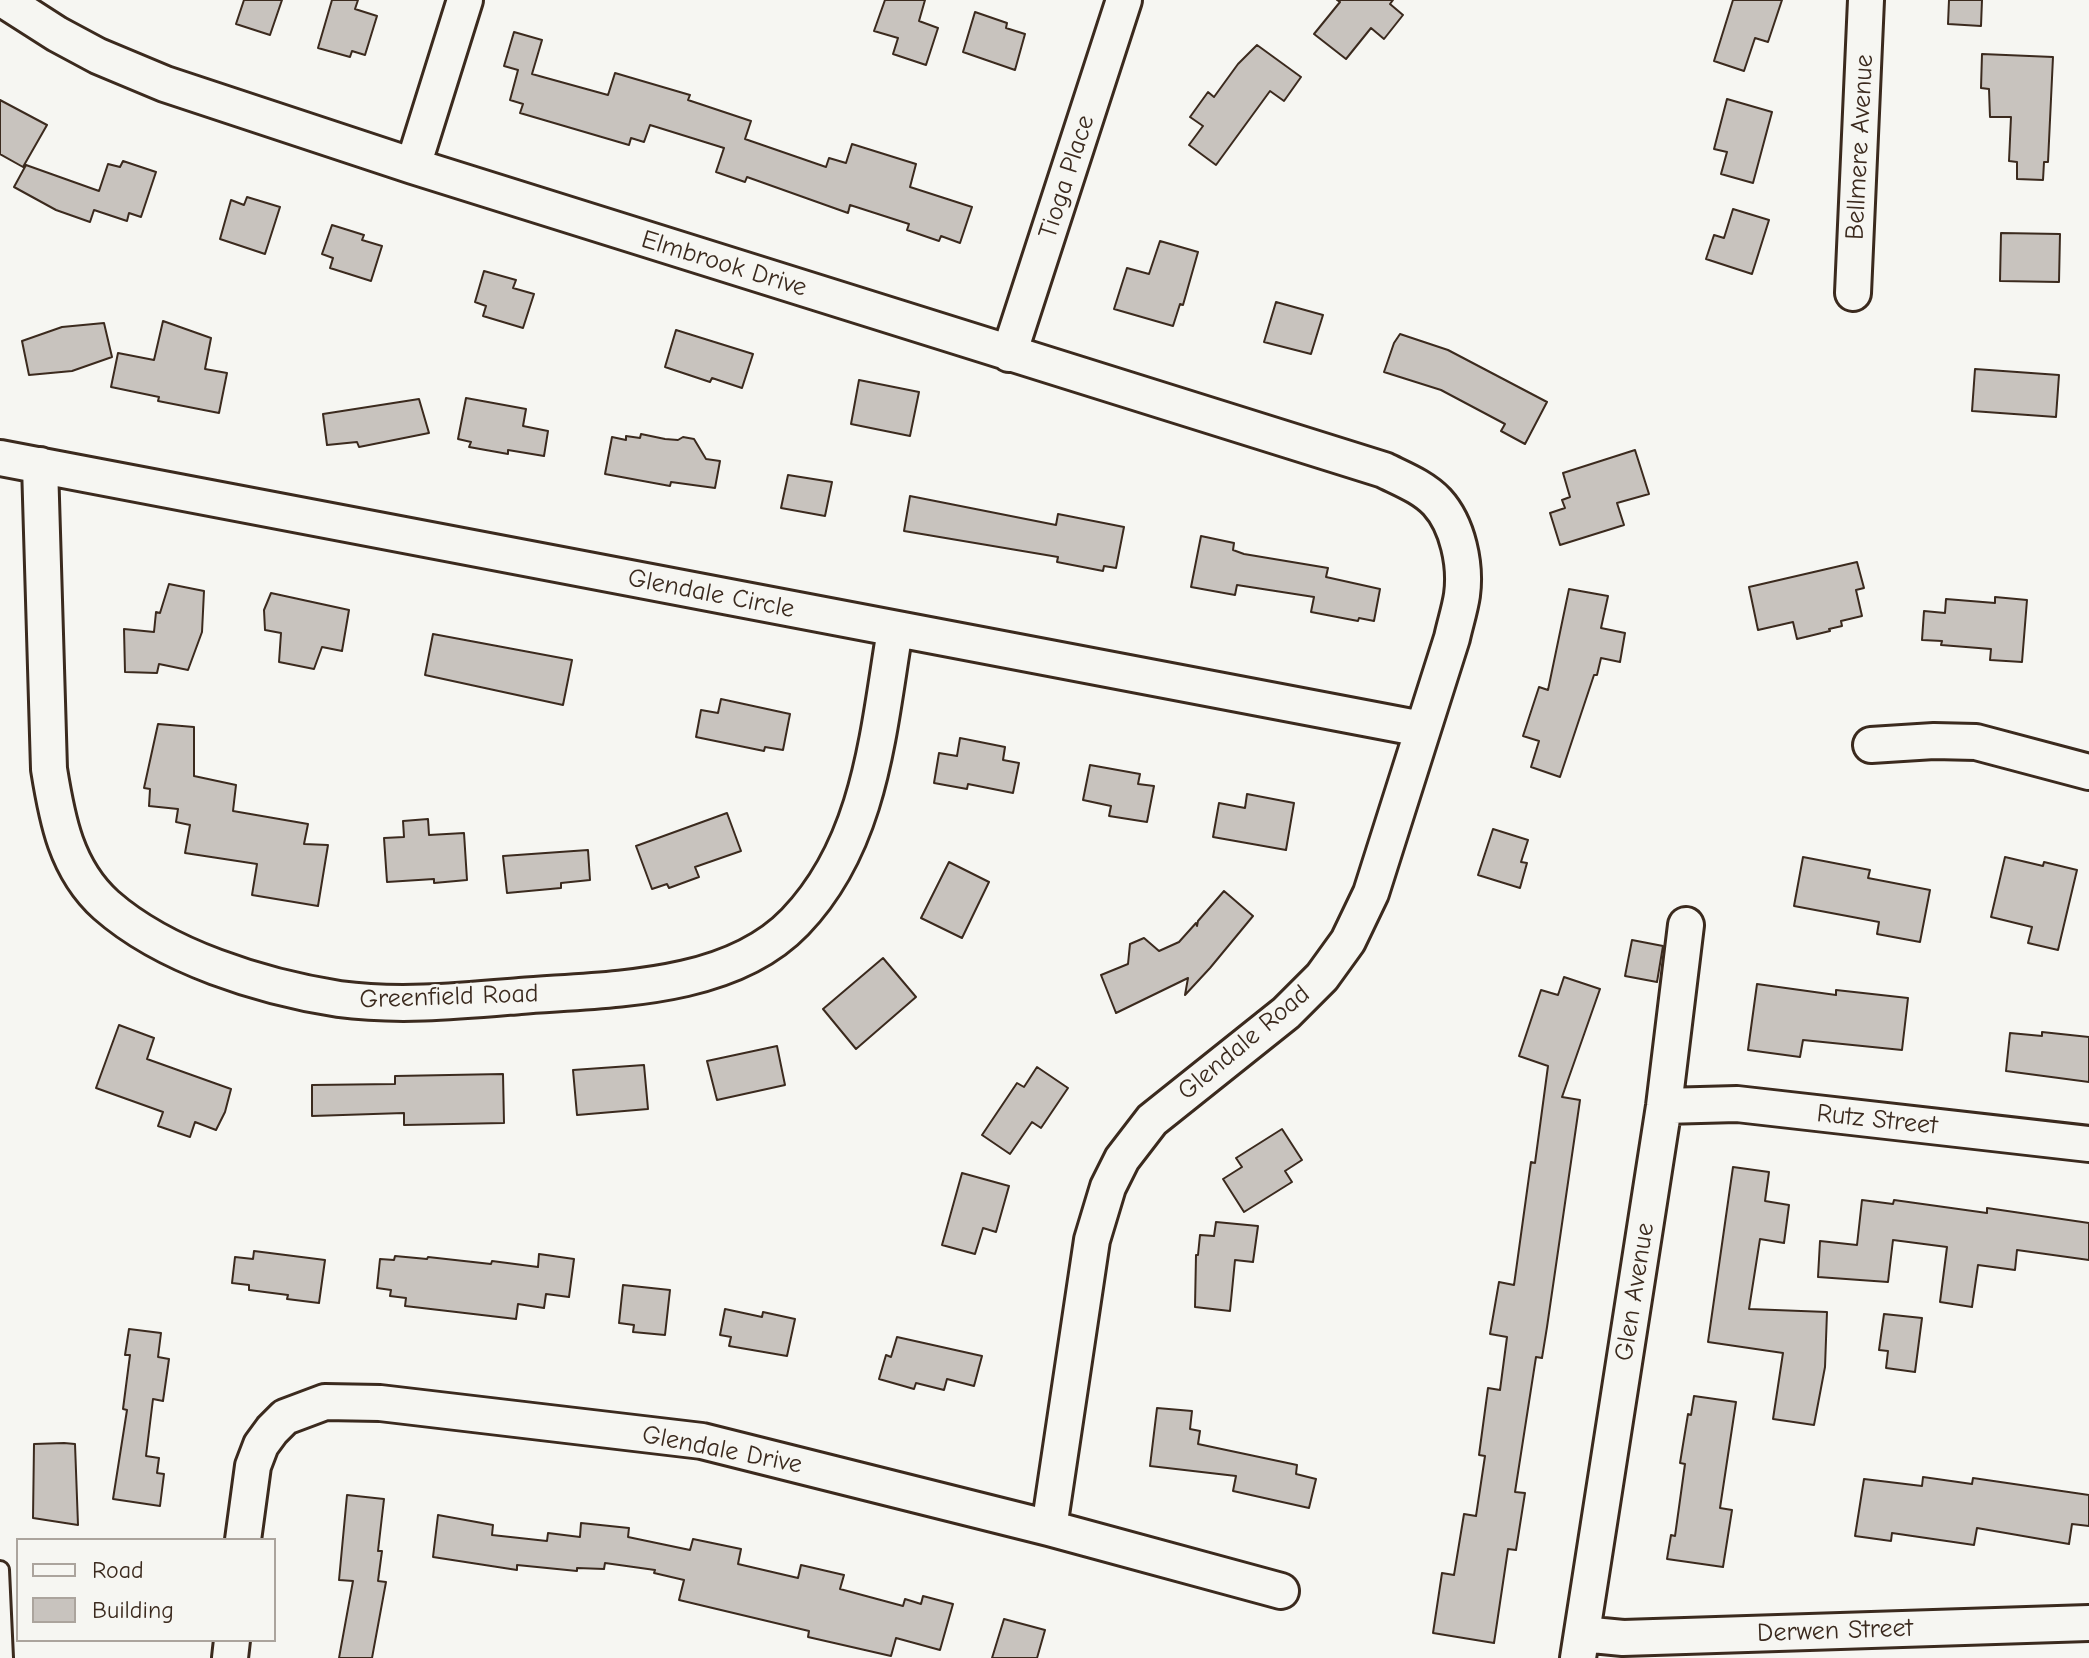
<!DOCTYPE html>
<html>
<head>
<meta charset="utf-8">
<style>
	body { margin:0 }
	#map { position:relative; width:2089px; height:1658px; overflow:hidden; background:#f6f6f2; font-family:"Comic Neue",sans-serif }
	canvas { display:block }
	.legend { position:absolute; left:16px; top:1538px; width:260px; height:104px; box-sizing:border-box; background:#f6f6f2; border:2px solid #aba49d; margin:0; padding:10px 14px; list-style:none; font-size:24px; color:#3b2a1e }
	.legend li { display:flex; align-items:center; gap:16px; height:40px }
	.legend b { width:40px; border:2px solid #aba49d }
</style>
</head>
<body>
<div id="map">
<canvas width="2089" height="1658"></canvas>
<ul class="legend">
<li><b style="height:10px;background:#f6f6f2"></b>Road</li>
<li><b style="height:22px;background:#c8c3be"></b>Building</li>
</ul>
</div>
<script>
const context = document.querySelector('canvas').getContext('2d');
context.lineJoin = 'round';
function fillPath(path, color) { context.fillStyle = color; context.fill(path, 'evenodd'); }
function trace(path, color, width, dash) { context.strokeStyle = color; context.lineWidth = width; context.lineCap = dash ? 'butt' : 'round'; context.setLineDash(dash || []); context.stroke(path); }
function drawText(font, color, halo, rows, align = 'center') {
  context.font = font + ' "Comic Neue",sans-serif'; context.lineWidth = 6; context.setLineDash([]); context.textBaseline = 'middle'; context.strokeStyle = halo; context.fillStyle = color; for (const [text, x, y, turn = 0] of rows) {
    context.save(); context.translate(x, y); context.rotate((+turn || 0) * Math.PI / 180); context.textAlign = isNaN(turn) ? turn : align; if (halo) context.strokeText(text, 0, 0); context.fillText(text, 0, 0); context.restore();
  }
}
const building = new Path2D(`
	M244 0H282L270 35 236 24Z
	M332 0H358L355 9 377 16 365 55 352 51 350 57 318 48Z
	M885 0H925L919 21 938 28 926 65 893 54 898 38 874 31Z
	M1337 0H1393L1390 4 1403 15 1384 39 1371 28 1346 59 1314 34 1340 2Z
	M1733 0H1782L1768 42 1755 38 1744 71 1714 61Z
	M1949 0H1982L1981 26 1948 24Z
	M975 12 1007 23 1006 28 1025 34 1015 70 963 52Z
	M514 32 542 40 532 74 608 95 615 73 690 95 688 100 751 121 745 139 826 167 829 158 846 163 852 144 916 164 910 187 972 207 960 243 941 236 939 241 907 230 909 224 850 205 848 213 747 177 745 182 716 172 724 148 650 125 644 142 631 138 629 145 520 113 523 104 510 100 518 70 504 66Z
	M1257 45 1301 77 1284 101 1270 91 1216 165 1189 145 1203 126 1190 117 1208 92 1214 97 1238 64Z
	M1982 54 2053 57 2048 162H2044L2043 180 2017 179V162L2009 161 2011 117H1990L1989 89 1981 88Z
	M1727 99 1772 112 1753 183 1721 174 1727 152 1714 149Z
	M0 100 47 125 23 167 0 154Z
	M123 161 156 172 141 217 129 213 127 221 94 210 90 222 56 210 14 187 26 165 99 191 108 164 120 167Z
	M247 197 280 207 265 254 220 239 231 200 244 205Z
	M1733 209 1769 220 1752 274 1706 259 1714 235 1724 238Z
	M332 225 364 235 362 240 382 246 371 281 330 268 333 258 322 254Z
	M2001 233 2060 234 2059 282 2000 281Z
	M1160 241 1198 252 1183 305 1180 304 1173 326 1114 309 1127 268 1149 274Z
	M484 271 516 280 513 288 534 294 523 328 483 316 486 306 475 302Z
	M1276 302 1323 315 1311 354 1264 342Z
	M163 321 211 338 205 369 227 373 219 413 158 401 159 397 111 387 118 353 154 360Z
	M104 323 112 357 72 371 29 375 22 341 62 327Z
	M676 330 753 354 742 388 712 378 710 382 665 367Z
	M1400 334 1448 350 1547 402 1525 444 1501 431 1505 424 1441 390 1384 372 1394 343Z
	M1975 369 2059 375 2056 417 1972 411Z
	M859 380 919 392 910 436 851 424Z
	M466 398 526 409 523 426 548 431 544 456 508 450V454L469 447 471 442 458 439Z
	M419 399 429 433 359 447 357 442 327 445 323 414Z
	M641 434 665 439 678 440 683 437 694 439 706 459 720 461 715 488 671 482 670 486 605 474 612 437 626 440V436L640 438Z
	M1635 450 1649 494 1617 503 1624 525 1560 545 1550 513 1565 508 1562 500 1570 497 1563 473Z
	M788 475 832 482 825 516 781 508Z
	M910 496 1056 525 1058 514 1124 527 1116 568 1104 566 1103 571 1057 562 1058 557 904 531Z
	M1201 536 1234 543 1233 550 1244 554 1328 568 1326 577 1380 589 1374 621 1359 618 1358 621 1311 612 1314 597 1237 585 1235 595 1191 587Z
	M1857 562 1864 588 1856 590 1862 616 1841 621 1842 626 1829 629 1830 631 1797 639 1793 622 1758 630 1749 587Z
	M169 584 204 591 202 632 188 670 159 664 157 673 125 672 124 629 154 632 156 612 160 613Z
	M1569 589 1608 596 1601 628 1625 633 1620 662 1601 658 1597 675H1594L1560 777 1531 767 1539 741 1523 736 1539 687 1548 690Z
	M271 593 349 610 342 651 322 647 314 669 279 662 281 633 265 630 264 610Z
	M1995 597 2027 600 2022 662 1990 660 1991 649 1941 645 1942 641 1922 640 1924 611 1945 613 1946 599 1995 603Z
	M433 634 572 660 563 705 425 675Z
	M721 699 790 714 783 750 765 747 764 751 696 737 701 710 718 713Z
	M158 724 194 727V776L236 785 233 811 308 824 304 844 328 845 318 906 252 895 257 864 185 853 190 825 176 822 178 809 149 806 150 789 144 788Z
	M960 738 1005 747 1003 760 1019 763 1013 793 968 784 967 789 934 783 939 753 957 756Z
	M1090 765 1140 774 1138 784 1154 786 1147 822 1109 816 1111 806 1083 800Z
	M1247 794 1294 803 1286 850 1213 837 1219 803 1245 808Z
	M727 813 741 851 695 867 699 877 669 888 667 884 652 889 636 846Z
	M428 819 429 835 464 833 467 880 434 883V879L387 882 384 838 404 837 403 821Z
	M1493 829 1528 840 1521 862 1527 863 1520 888 1478 875Z
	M588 850 590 880 561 883V888L507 893 503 856Z
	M1803 857 1870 870 1868 878 1930 890 1920 942 1877 934 1879 922 1794 906Z
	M2005 857 2043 866 2044 862 2077 870 2058 950 2028 943 2032 927 1991 917Z
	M949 862 989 882 962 938 921 918Z
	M1224 891 1253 916 1210 968 1185 995 1188 978 1116 1013 1101 975 1128 964 1130 944 1144 938 1159 951 1179 942 1196 923 1197 926 1198 921Z
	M1632 940 1663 946 1657 982 1625 976Z
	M883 958 916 997 856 1049 823 1009Z
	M1564 977 1600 989 1562 1097 1580 1100 1547 1327 1542 1358 1536 1357 1515 1492 1525 1493 1516 1550 1508 1549 1494 1643 1433 1633 1442 1573 1454 1575 1464 1514 1476 1516 1485 1456 1479 1455 1488 1388 1500 1390 1507 1337 1490 1334 1499 1282 1514 1285 1531 1162 1535 1163 1548 1066 1519 1056 1541 990 1558 995Z
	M1757 984 1836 995V990L1908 998 1902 1050 1803 1040 1800 1057 1748 1050Z
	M119 1025 154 1038 147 1059 231 1089 225 1112 216 1130 195 1122 190 1137 158 1126 163 1112 96 1088Z
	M2042 1032 2089 1037V1082L2006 1071 2010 1033 2042 1036Z
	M777 1046 785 1085 717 1100 707 1061Z
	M644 1065 648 1109 577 1115 573 1070Z
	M1037 1067 1068 1088 1041 1128 1032 1122 1010 1154 982 1135 1017 1083 1024 1087Z
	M503 1074 504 1123 404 1125V1113L312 1116V1085L395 1084V1076Z
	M1282 1129 1302 1160 1285 1171 1292 1182 1244 1212 1223 1179 1242 1167 1236 1158Z
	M1733 1167 1769 1172 1765 1201 1789 1205 1784 1243 1760 1239 1749 1309 1827 1312 1825 1367 1814 1425 1773 1419 1783 1353 1708 1342Z
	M962 1173 1009 1186 996 1232 983 1228 975 1254 942 1245Z
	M1862 1200 1893 1204 1894 1200 1987 1213V1208L2089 1223V1260L2017 1250 2015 1270 1978 1265 1972 1307 1940 1302 1947 1247 1893 1240 1888 1282 1818 1277 1820 1241 1857 1245Z
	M1216 1222 1258 1226 1253 1262 1235 1260 1230 1311 1195 1307 1196 1255H1198L1200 1235 1214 1236Z
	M254 1251 325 1260 319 1303 287 1299 288 1295 249 1290V1285L232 1283 235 1257 253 1259Z
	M539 1254 574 1259 569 1297 546 1294 544 1308 518 1304 516 1319 405 1306 406 1298 390 1296 391 1290 377 1288 380 1259 394 1260 395 1256 427 1259 428 1257 491 1264 492 1261 538 1267Z
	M623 1285 670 1290 665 1335 633 1332 634 1325 619 1323Z
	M725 1309 762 1317 763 1312 795 1319 787 1356 729 1346 731 1337 720 1335Z
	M1884 1314 1922 1318 1915 1372 1886 1368 1888 1351 1879 1350Z
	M129 1329 161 1333 158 1357 169 1359 163 1401 153 1399 146 1456 159 1458 157 1473 164 1474 160 1506 113 1499 127 1410 123 1409 130 1355H125Z
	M897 1337 982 1356 974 1386 947 1379 944 1390 916 1383 914 1389 879 1379 886 1355 891 1357Z
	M1694 1396 1736 1402 1720 1508 1732 1510 1723 1567 1667 1559 1671 1535 1675 1536 1685 1464 1680 1463 1688 1414 1691 1415Z
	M1157 1408 1192 1411 1190 1429 1200 1431 1198 1444 1297 1465 1296 1474 1316 1479 1309 1508 1233 1491 1236 1476 1150 1466Z
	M64 1443 75 1444 78 1525 33 1518 34 1444Z
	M1923 1477 1972 1484 1973 1478 2089 1495V1526L2072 1524 2069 1544 1977 1528 1974 1545 1892 1533 1891 1541 1855 1536 1864 1479 1922 1486Z
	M347 1495 384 1499 378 1551H382L378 1581 386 1582 372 1658H339L353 1581 339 1580Z
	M438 1515 493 1525 492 1535 547 1541 548 1533 580 1537 581 1523 629 1528 628 1537 690 1550 693 1539 741 1549 738 1564 798 1578 801 1565 844 1575 840 1589 903 1606 905 1599 921 1604 923 1596 953 1604 940 1650 896 1638 891 1656 808 1637 809 1631 679 1600 684 1580 654 1573 655 1570 605 1563 604 1569 577 1568V1571L517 1565V1570L433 1557Z
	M1004 1619 1045 1630 1037 1658H992Z`);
fillPath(building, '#c8c3be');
trace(building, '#3b2a1e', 2);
const lane = new Path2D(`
	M0 1570 4 1658`);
const street = new Path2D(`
	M4 0 57 34 98 56 165 84 413 166 1384 470C1402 479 1423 487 1437 502 1458 525 1466 565 1462 595 1460 609 1455 624 1452 638L1371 893 1348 941 1322 977 1286 1013 1152 1120 1122 1159 1108 1187 1092 1240 1049 1528
	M413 166 465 0
	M1853 293 1866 0
	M1009 354 1124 0
	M0 458 1422 729
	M40 465 49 769C57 819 66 869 106 905 165 957 262 987 339 999 399 1007 460 1001 520 996 608 989 729 991 795 922 871 843 878 732 895 630
	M1871 745 1934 741 1976 742 2089 772
	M1664 1106 1737 1104 2089 1144
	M243 1540 253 1466 261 1445 272 1430 285 1417 325 1402 380 1403 702 1441 1049 1528 1281 1591
	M1582 1634 1623 1638 2089 1623
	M230 1658 232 1640
	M1578 1658 1664 1106 1686 925`);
trace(lane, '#3b2a1e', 22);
trace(street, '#3b2a1e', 40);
trace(lane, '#f6f6f2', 16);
trace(street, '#f6f6f2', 34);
drawText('26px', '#3b2a1e', '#f6f6f2', [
	["Bellmere Avenue",1860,147,-87],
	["Tioga Place",1067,177,-72],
	["Elmbrook Drive",724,264,17],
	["Glendale Circle",711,594,11],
	["Greenfield Road",449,997,-2],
	["Glendale Road",1244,1043,-40],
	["Rutz Street",1877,1120,6],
	["Glen Avenue",1635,1292,-81],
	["Glendale Drive",722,1450,11],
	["Derwen Street",1835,1631,-2]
]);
</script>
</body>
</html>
